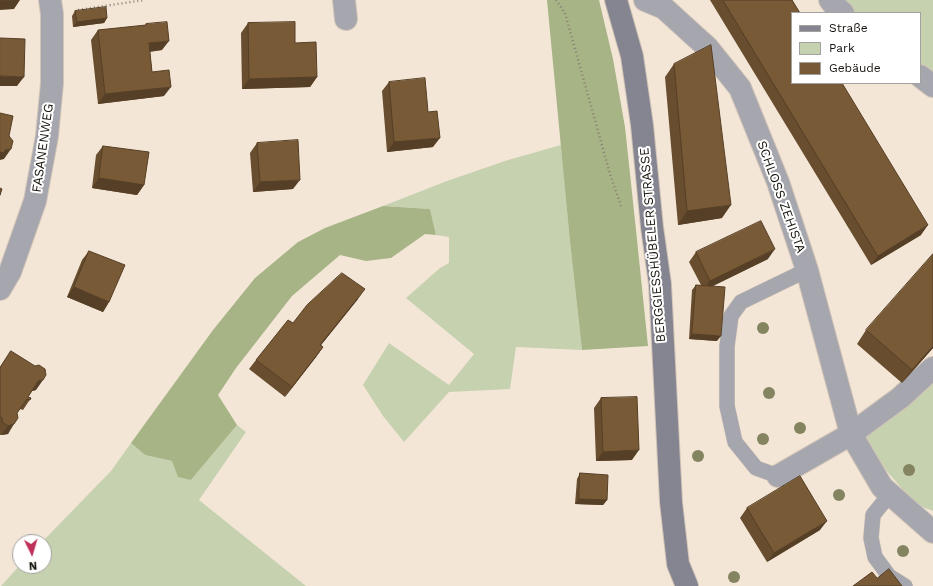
<!DOCTYPE html>
<html>
<head>
<meta charset="utf-8">
<style>
	body { margin:0 }
	#map { position:relative; width:933px; height:586px; overflow:hidden; background:#f4e6d7; font-family:"Work Sans",sans-serif }
	canvas { display:block }
	.legend { position:absolute; left:791px; top:12px; width:130px; height:72px; box-sizing:border-box; background:#fff; border:1px solid #a2a19f; margin:0; padding:5px 7px; list-style:none; font-size:12px; color:#17130e }
	.legend li { display:flex; align-items:center; gap:8px; height:20px }
	.legend b { width:20px; border:1px solid #a2a19f }
	.north { position:absolute; left:12px; top:534px; width:40px; height:40px; box-sizing:border-box; background:#fff; border:1px solid #a2a19f; border-radius:50%; rotate:175deg; font-size:11px; font-weight:700; line-height:16px; text-align:center; color:#17130e }
	.north::after { content:''; display:block; margin:auto; width:14px; height:18px; background:#bf3058; clip-path:polygon(50% 0,100% 100%,50% 72%,0 100%) }
</style>
</head>
<body>
<div id="map">
<canvas width="933" height="586"></canvas>
<ul class="legend">
<li><b style="height:5px;background:#858591"></b>Straße</li>
<li><b style="height:11px;background:#c6d1af"></b>Park</li>
<li><b style="height:11px;background:#795a36"></b>Gebäude</li>
</ul>
<div class="north">N</div>
</div>
<script>
const context = document.querySelector('canvas').getContext('2d');
context.lineJoin = 'round';
function fillPath(path, color) { context.fillStyle = color; context.fill(path, 'evenodd'); }
function trace(path, color, width, dash) { context.strokeStyle = color; context.lineWidth = width; context.lineCap = dash ? 'butt' : 'round'; context.setLineDash(dash || []); context.stroke(path); }
function drawText(font, color, halo, rows, align = 'center') {
  context.font = font + ' "Work Sans",sans-serif'; context.lineWidth = 4; context.setLineDash([]); context.textBaseline = 'middle'; context.strokeStyle = halo; context.fillStyle = color; for (const [text, x, y, turn = 0] of rows) {
    context.save(); context.translate(x, y); context.rotate((+turn || 0) * Math.PI / 180); context.textAlign = isNaN(turn) ? turn : align; if (halo) context.strokeText(text, 0, 0); context.fillText(text, 0, 0); context.restore();
  }
}
fillPath(new Path2D(`
	M837 0H933V78L920 69V13H852Z
	M561 145 570 242 582 350 516 347 510 389 449 392 404 442 383 416 363 385 389 343 449 385 474 354 406 298 440 268 449 263V237L436 235 430 209 383 206 447 181 508 160Z
	M933 373V511L915 504 856 435Z
	M237 425 246 432 199 500 306 586H1L20 565 44 566V542H42L111 471 131 443 145 455 172 461 191 480Z`), '#c6d1af');
fillPath(new Path2D(`
	M547 0H599L613 59 625 127 636 230 648 346 582 350 570 242Z
	M383 206 430 209 436 235 425 234 391 258 366 261 340 255 292 296 236 368 218 395 237 425 191 480 178 477 172 461 145 455 131 443 213 330 255 278 298 242 325 228Z`), '#a6b486');
const lane = new Path2D(`
	M778 476 756 468 735 442 727 406V346L731 316 741 302 807 270
	M890 494 873 515 871 538 875 557 889 576 905 586`);
const street = new Path2D(`
	M344 0 346 19
	M645 0 664 8 698 39 707 47 740 88 778 182 807 270 851 434 882 487 933 532
	M830 0 834 5 843 13
	M920 76 933 86
	M0 289 10 272 35 201 47 136 52 83V14L50 0
	M778 476 851 434 900 398 933 368`);
const secondary = new Path2D(`
	M616 0 632 56 642 125 652 227 660 284 671 502 678 564 687 586`);
trace(lane, '#d1c4b7', 16);
trace(street, '#d1c4b7', 24);
trace(secondary, '#d1c4b7', 24);
trace(new Path2D(`
	M556 0 565 13 610 174 622 209
	M78 10 144 0`), '#877e74', 2.5, [1, 3]);
trace(lane, '#a6a6ae', 15);
trace(street, '#a6a6ae', 22);
trace(secondary, '#858591', 22);
context.fillStyle = '#848461';
for (const [x, y] of [
	[763,328],
	[769,393],
	[800,428],
	[763,439],
	[698,456],
	[909,470],
	[839,495],
	[903,551],
	[734,577]
]) { context.beginPath(); context.arc(x, y, 6, 0, 2 * Math.PI); context.fill(); }
fillPath(new Path2D(`
	M710 0H792L921 235 871 265Z
	M75 11 107 18 104 23 73 27 72 16Z
	M248 23 317 77 310 87 242 89 241 33Z
	M146 24 162 50 150 52 152 72 164 96 98 104 91 40 98 30 145 26Z
	M674 64 722 218 678 225 665 77Z
	M389 82 428 112 433 147 387 152 382 91Z
	M257 143 293 189 253 192 250 153Z
	M103 146 144 185 137 195 92 188 96 155Z
	M89 251 109 302 103 312 67 297 82 260Z
	M696 252 768 259 712 286 717 341 689 339 692 290 696 285H701L689 262Z
	M358 299 321 345 323 347 316 357 285 397 249 369 256 360 293 323Z
	M866 330 933 348 902 383 857 344Z
	M11 351 36 390 32 391 28 397 31 398 23 410 20 409 17 413 8 434 1 435H0V367Z
	M601 398 632 460 596 461 594 408Z
	M580 473 607 500 603 505 575 504 577 479Z
	M747 508 820 530 767 562 740 518Z`), '#684d2e');
fillPath(new Path2D(`
	M14 0H20L14 9 0 10V1Z
	M107 18 104 23 73 27 77 22Z
	M169 41 162 50 142 52 149 43Z
	M0 76 24 77 17 86H0Z
	M317 77 310 87 242 89 249 79Z
	M171 87 164 96 98 104 105 94Z
	M440 138 433 147 387 152 394 142Z
	M11 149 4 159 0 160V152L5 150Z
	M99 178 144 185 137 195 92 188Z
	M300 180 293 189 253 192 260 182Z
	M731 205 722 218 678 225 687 211Z
	M928 225 921 235 871 265 878 256Z
	M775 249 768 259 703 291 710 281Z
	M74 287 109 302 103 312 67 297Z
	M365 289 358 299 313 355 320 345Z
	M692 334 721 336 717 341 689 339Z
	M933 346V348L902 383 912 370Z
	M323 347 316 357 285 397 292 387Z
	M43 380 36 390 32 391 38 381Z
	M14 424 8 434 1 435 8 426Z
	M639 450 632 460 596 461 603 452Z
	M579 499 607 500 603 505 575 504Z
	M827 521 820 530 767 562 774 553Z`), '#553f26');
const building = new Path2D(`
	M0 0H14L0 1Z
	M723 0H792L800 13H792V83H842L928 225 878 256Z
	M106 7 107 18 77 22 75 11Z
	M167 22 169 41 149 43 152 72 169 70 171 87 105 94 98 30 146 25V24Z
	M295 22V43L316 42 317 77 249 79 248 23Z
	M0 38 25 39 24 77 0 76Z
	M711 45 731 205 687 211 674 64Z
	M425 78 428 112 437 111 440 138 394 142 389 82Z
	M0 113 13 116 9 136 13 141 11 149 5 150 4 153 0 152Z
	M298 140 300 180 260 182 257 143Z
	M103 146 149 152 144 185 99 178Z
	M0 188 2 189 0 195Z
	M761 221 775 249 710 281 696 252Z
	M89 251 125 265 109 302 74 287Z
	M933 254V346L912 370 866 330Z
	M342 273 365 289 320 345 323 347 292 387 256 360 288 320 293 323 307 305Z
	M696 285 725 287 721 336 692 334Z
	M11 351 35 366 39 365 45 369 46 375 43 380 38 381 28 397 31 398 30 400 27 399 17 413 18 418 14 424 8 426 2 422V418L0 417V368Z
	M637 397 639 450 603 452 601 398Z
	M580 473 608 475 607 500 579 499Z
	M800 476 827 521 774 553 747 508Z
	M889 569 902 586H853L872 572 877 578Z`);
fillPath(building, '#795a36');
trace(building, '#553f26', 1);
drawText('13px', '#17130e', '#fff', [
	["FASANENWEG",43,148,-82],
	["SCHLOSS ZEHISTA",781,197,70],
	["BERGGIESSHÜBELER STRASSE",653,245,-95]
]);
</script>
</body>
</html>
